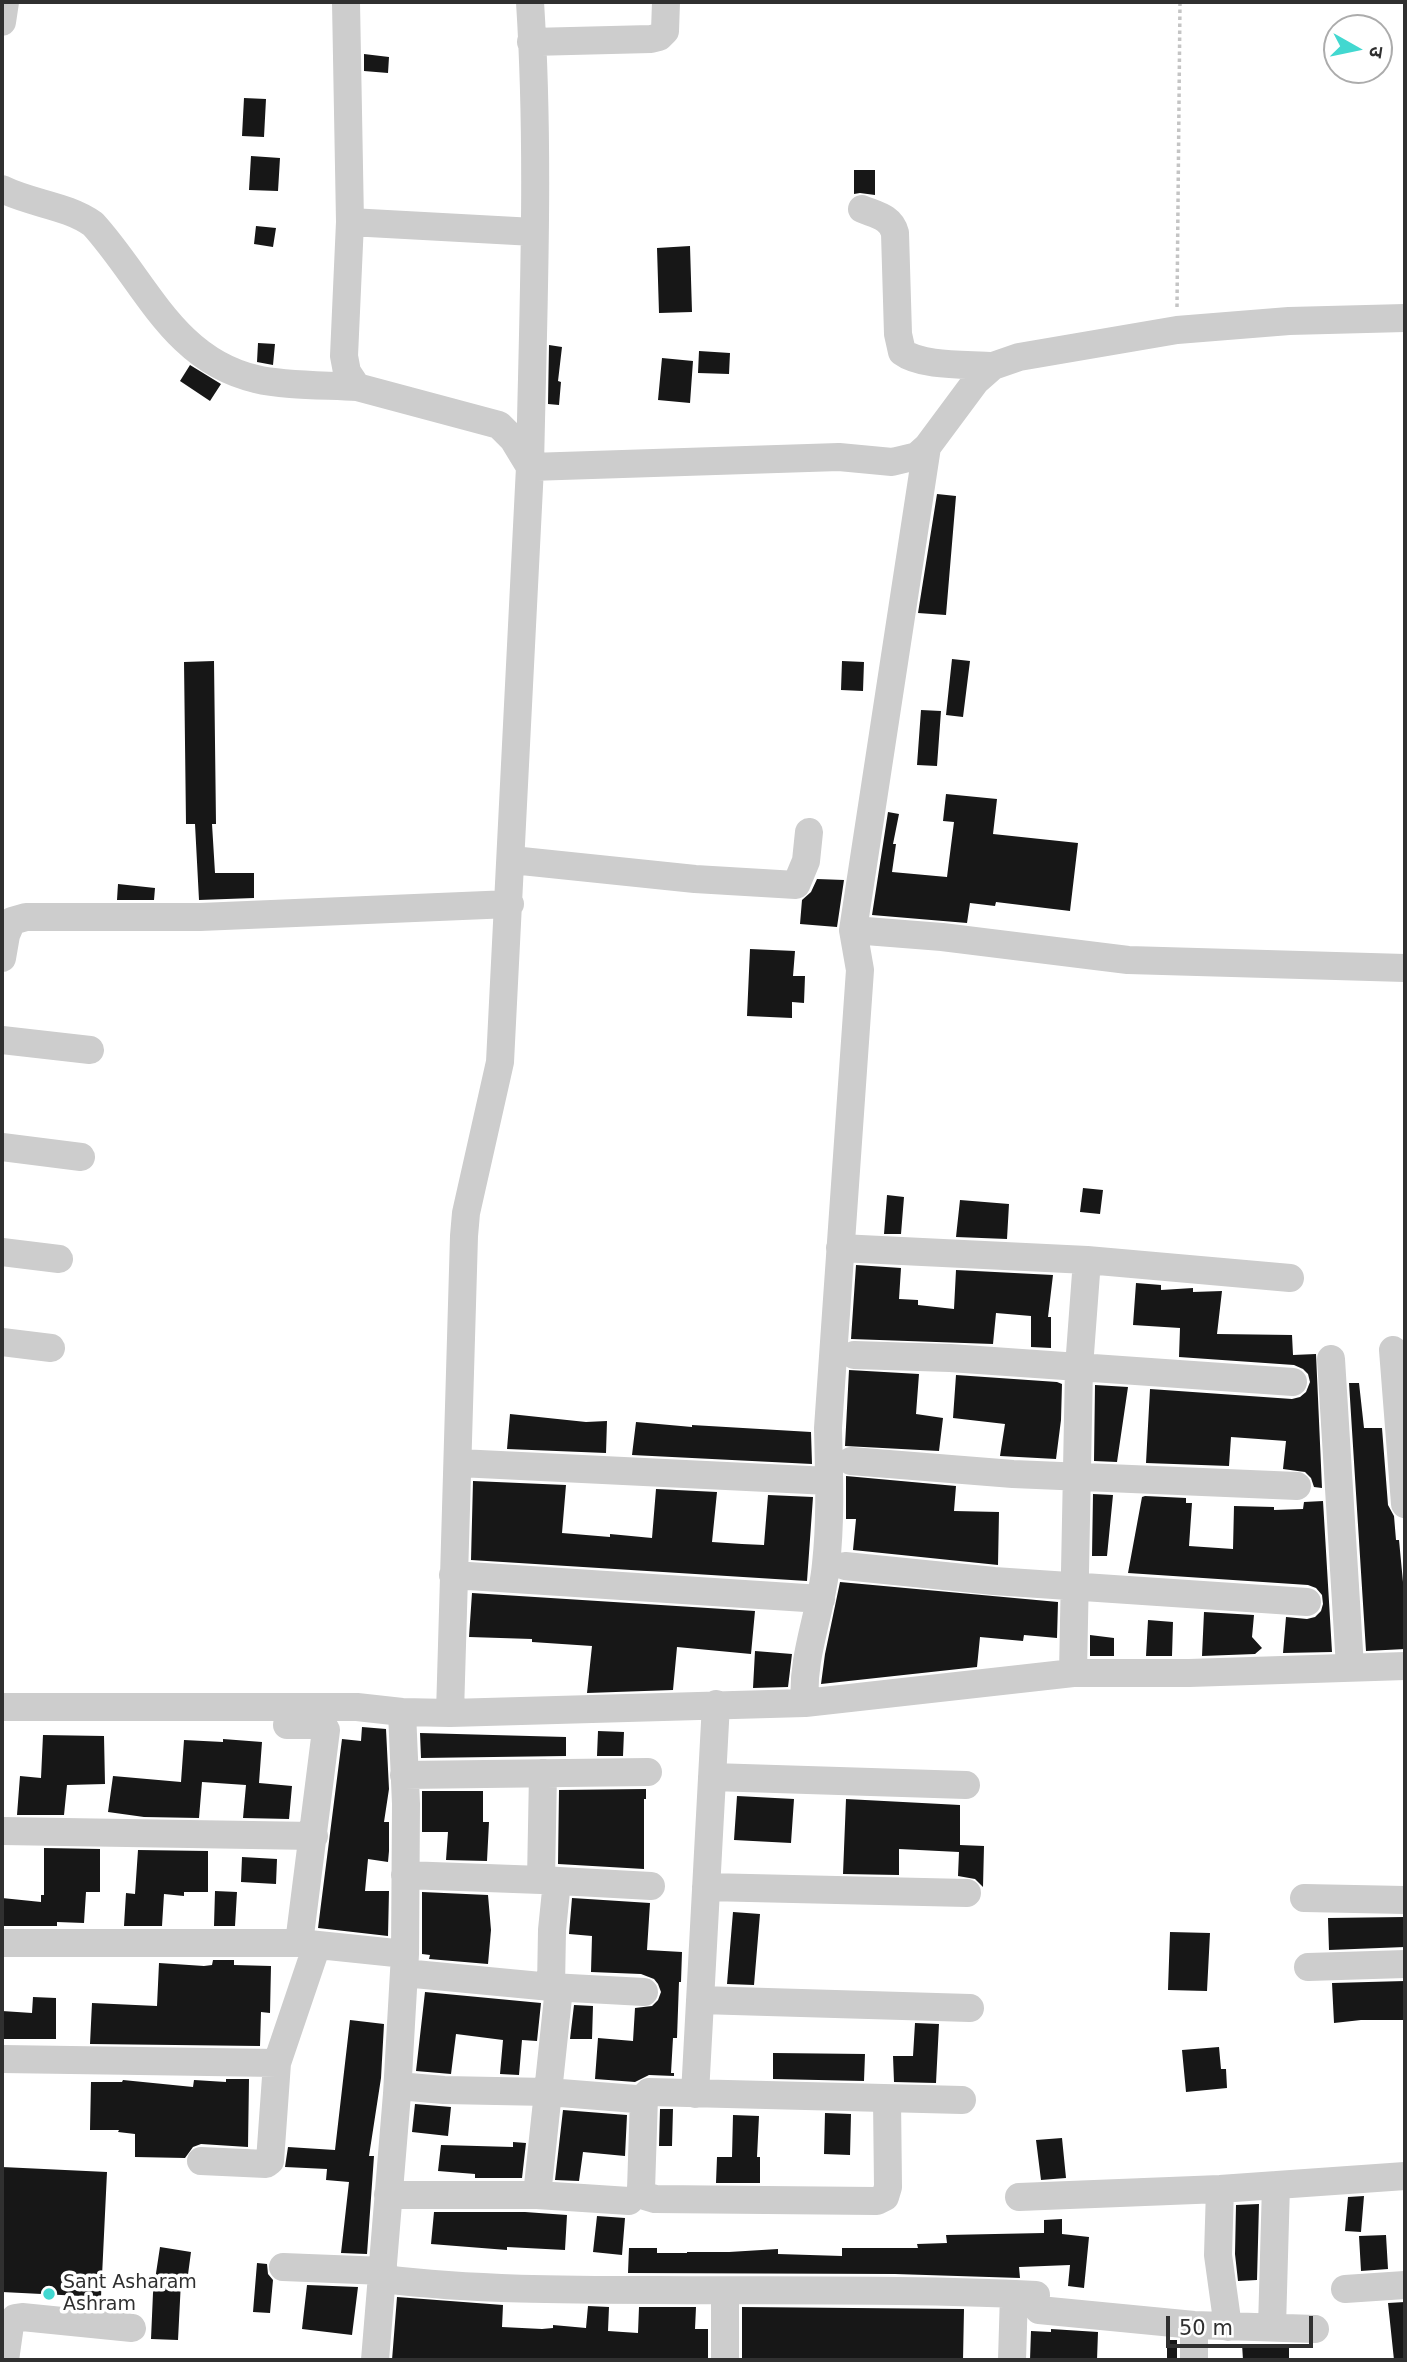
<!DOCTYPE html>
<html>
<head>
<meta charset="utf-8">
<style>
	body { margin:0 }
	#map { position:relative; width:1407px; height:2362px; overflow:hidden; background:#fff; font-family:"DejaVu Sans","Noto Sans Devanagari",sans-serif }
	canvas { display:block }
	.frame { position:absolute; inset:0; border:4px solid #303030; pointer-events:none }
	.north { position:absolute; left:1323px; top:14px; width:70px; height:70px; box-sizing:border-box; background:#fff; border:2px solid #acacac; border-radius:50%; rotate:99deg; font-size:19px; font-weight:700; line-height:28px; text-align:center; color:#303030 }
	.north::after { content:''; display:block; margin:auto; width:24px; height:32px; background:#42d8d0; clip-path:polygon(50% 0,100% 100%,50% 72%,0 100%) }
	.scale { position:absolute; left:1166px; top:2316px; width:147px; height:32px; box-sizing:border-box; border:4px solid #303030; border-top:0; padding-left:9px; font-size:21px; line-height:24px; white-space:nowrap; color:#303030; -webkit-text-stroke:5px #fff; paint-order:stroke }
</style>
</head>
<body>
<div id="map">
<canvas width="1407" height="2362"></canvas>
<div class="frame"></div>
<div class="north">उ</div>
<div class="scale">50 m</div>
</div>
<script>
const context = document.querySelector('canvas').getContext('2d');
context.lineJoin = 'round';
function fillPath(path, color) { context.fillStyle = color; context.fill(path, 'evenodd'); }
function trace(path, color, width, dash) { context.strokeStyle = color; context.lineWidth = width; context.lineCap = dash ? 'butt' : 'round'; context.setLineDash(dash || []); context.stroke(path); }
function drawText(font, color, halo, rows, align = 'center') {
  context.font = font + ' "DejaVu Sans",sans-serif'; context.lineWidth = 7; context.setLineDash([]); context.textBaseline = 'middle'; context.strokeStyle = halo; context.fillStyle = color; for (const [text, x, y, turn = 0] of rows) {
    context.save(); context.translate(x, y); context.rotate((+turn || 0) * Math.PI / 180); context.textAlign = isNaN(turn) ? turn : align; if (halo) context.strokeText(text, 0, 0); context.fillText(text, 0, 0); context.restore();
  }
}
fillPath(new Path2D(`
	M364 54 389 57 388 73 364 71Z
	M244 98 266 99 264 137 242 136Z
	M251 156 280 158 278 191 249 190Z
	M854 170H875V195L860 193 854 194Z
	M256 226 276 228 273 247 254 244Z
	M690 246 692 312 659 313 657 248Z
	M258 343 275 344 273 365 257 362Z
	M549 345 562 347 558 381 561 382 559 405 548 404Z
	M699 351 730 353 729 374 698 373Z
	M662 358 693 361 690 403 658 400Z
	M190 365 221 384 210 401 180 381Z
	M937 494 956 496 946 615 918 613Z
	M952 659 970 661 963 717 946 715Z
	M214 661 216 824H212L215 873H254V898L199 900 195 824H186L184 662Z
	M842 661 864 662 863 691 841 690Z
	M921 710 941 711 937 766 917 765Z
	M946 794 997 799 993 834 1078 843 1070 911 996 902 995 906 970 903 967 923 872 915 888 812 899 814 893 844H896L892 872 947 877 954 822 943 821Z
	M817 879 844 880 837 927 800 924 802 900 811 892Z
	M118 884 155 888 154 900H117Z
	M750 949 795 951 793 976H805L804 1003 792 1002V1018L747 1016Z
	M1083 1188 1103 1190 1100 1214 1080 1212Z
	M887 1195 904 1197 901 1234H884Z
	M960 1200 1009 1204 1007 1239 956 1237Z
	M856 1265 901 1268 899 1299 918 1300V1305L954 1309 956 1270 1053 1275 1048 1317H1051V1348L1031 1347V1316L996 1313 993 1344 851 1339Z
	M1136 1283 1161 1285V1290L1193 1288V1292L1222 1291 1217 1334 1292 1335 1293 1355 1316 1354 1322 1488 1314 1487 1311 1478 1305 1472 1283 1469 1286 1441 1231 1437 1229 1466 1146 1463 1150 1389 1292 1399 1300 1397 1306 1392 1310 1382 1308 1374 1303 1369 1294 1365 1179 1357 1180 1328 1133 1325Z
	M849 1370 919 1374 916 1414 943 1418 939 1451 845 1446Z
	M956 1375 1057 1382 1062 1384 1061 1420 1056 1459 1000 1456 1005 1424 953 1418Z
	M1349 1383H1359L1364 1428H1382L1388 1505 1394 1516 1396 1540H1399L1405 1603V1649L1366 1651Z
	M1095 1385 1128 1387 1117 1462 1094 1461Z
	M510 1414 586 1422 607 1421 606 1453 507 1449Z
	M636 1422 692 1427V1425L811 1432 812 1464 632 1455Z
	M846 1476 956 1486 954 1511 999 1512 998 1565 853 1550 856 1519H846Z
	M473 1481 566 1485 562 1533 610 1537V1534L652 1538 656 1489 717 1492 712 1542 742 1544 764 1545 768 1495 813 1497 807 1581 471 1560Z
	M1093 1494 1113 1495 1107 1556H1092Z
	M1145 1496 1186 1498V1503H1192L1189 1546 1233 1549 1234 1506 1274 1507V1510L1303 1509 1304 1502 1323 1501 1332 1652 1283 1653 1286 1617 1307 1619 1315 1617 1321 1611 1323 1604 1322 1595 1316 1588 1308 1585 1128 1573 1142 1497Z
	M840 1582 1058 1602 1057 1638 1024 1635 1023 1641 980 1637 977 1667 821 1684 825 1654Z
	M472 1593 755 1611 751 1654 677 1647 673 1690 587 1693 592 1646 532 1642V1639L469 1637Z
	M1204 1612 1254 1615 1252 1637 1262 1648 1255 1654 1202 1656Z
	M1148 1620 1173 1622 1172 1656H1146Z
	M1090 1635 1114 1638V1656H1090Z
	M755 1651 792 1654 788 1687 753 1688Z
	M362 1727 386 1729 389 1789 384 1822H389V1851L388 1862 368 1859 365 1891H389L388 1936 318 1928 342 1739 361 1741Z
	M598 1731 624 1732 623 1756H597Z
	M420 1733 566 1737V1756L421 1758Z
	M43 1735 104 1736 105 1784 67 1785 64 1815H17L20 1776 41 1778Z
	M223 1739 262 1742 259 1783 292 1786 289 1819 243 1818 246 1785 202 1782 199 1818 144 1817 108 1812 113 1776 181 1782 184 1740 223 1742Z
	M646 1789V1799H644V1869L558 1864 559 1790Z
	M422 1791H483V1822H489L487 1861 446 1860 448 1832H422Z
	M737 1796 794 1799 791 1843 734 1840Z
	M846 1799 960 1805V1845L984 1846 983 1887 975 1879 958 1876 959 1852 899 1849V1875L843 1874Z
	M44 1848 100 1849V1892H86L84 1923 57 1922V1926H2V1898L41 1902V1895H44Z
	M138 1850 208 1851V1892H184V1896L164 1894 162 1926H124L126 1893 135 1894Z
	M242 1857 277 1859 276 1884 241 1882Z
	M215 1891 237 1892 235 1926H214Z
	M422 1892 488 1895 491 1930 488 1964 429 1959 430 1955 422 1954Z
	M572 1898 650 1903 647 1950 682 1952 681 1982H679L677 2038H673L671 2073H674V2076L649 2075 635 2082 595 2079 598 2038 633 2041 635 2008 652 2006 658 2000 661 1992 658 1984 654 1979 641 1974 591 1972 592 1936 569 1934Z
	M733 1912 760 1914 754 1985 727 1984Z
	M1405 1917V1947L1329 1950 1328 1918Z
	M1170 1932 1210 1933 1207 1991 1168 1990Z
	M213 1960H234V1965L271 1966 270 2013 261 2012 260 2046 90 2044 92 2003 157 2006 159 1963 204 1966 212 1965Z
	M1405 1981V2020H1361L1334 2023 1332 1983Z
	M425 1992 541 2003 537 2041 522 2040 519 2075 500 2074 503 2040 456 2034 451 2074 416 2071Z
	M33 1997 56 1998V2039H2V2011L32 2013Z
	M574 2005 593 2006 592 2039H570Z
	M350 2020 384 2024 381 2078 369 2156H374L367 2254 341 2253 349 2182 326 2180 327 2169 285 2167 288 2147 335 2150Z
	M915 2023 939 2024 936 2083 894 2082 893 2056H913Z
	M1219 2047 1221 2069H1226L1227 2088 1186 2092 1182 2050Z
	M773 2053 865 2054 864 2081 773 2079Z
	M226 2079H249L248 2147 201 2144 193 2147 185 2158 135 2157V2134L118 2132 119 2130H90L91 2082H122L123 2080 193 2087 194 2080 226 2082Z
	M415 2104 451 2107 448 2136 412 2132Z
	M660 2109H673L672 2146H659Z
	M563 2110 627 2115 625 2156 583 2152 579 2181 555 2180Z
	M825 2113 851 2114 850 2155 824 2154Z
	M733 2115 759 2116 757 2157H760V2183H716L717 2157H732Z
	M1062 2138 1066 2178 1041 2180 1036 2140Z
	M513 2142 526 2143 522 2178H475V2174L438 2171 441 2145 513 2147Z
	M2 2167 107 2172 101 2297 2 2292Z
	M1364 2196 1361 2232 1345 2231 1348 2197Z
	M1259 2204 1257 2280 1238 2281 1235 2254 1236 2205Z
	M434 2212H525L567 2215 565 2250 507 2247V2250L431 2244Z
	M597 2216 625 2218 622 2255 593 2252Z
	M1062 2219V2234L1089 2237 1084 2288 1068 2286 1070 2265 1019 2267 1020 2278 895 2274 628 2273 629 2248H657V2253H687V2252H729L778 2249V2254L842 2256V2248H918L917 2244 947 2243 946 2235 1044 2233V2220Z
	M1386 2235 1388 2269 1361 2271 1359 2236Z
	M160 2247 191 2252 187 2282 181 2281 178 2340 151 2339 153 2293Z
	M257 2263 267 2264 268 2274 273 2280 270 2313 253 2312Z
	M307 2285 358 2287 352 2335 302 2329Z
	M397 2297 503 2305 502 2327 542 2329 553 2328V2325L586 2328 588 2306 609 2307 608 2331 638 2333 639 2307H696L695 2329H708V2360H392Z
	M1405 2302V2360H1394L1388 2303Z
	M742 2307 964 2309 963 2360H742Z
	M1051 2329 1098 2332 1097 2360H1030L1031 2331 1051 2332Z
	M1167 2340H1177V2360H1167Z
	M1242 2344 1289 2345V2360H1243Z`), '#171717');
trace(new Path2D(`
	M1177 307 1180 2`), '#c4c4c4', 3.5, [3.5, 3.5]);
trace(new Path2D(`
	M346 2 350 222 344 356 347 372 357 387 499 425 513 439 530 467 500 1062 466 1213 464 1236 450 1713
	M530 2C540 156 533 312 530 467L839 457 892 462 917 456 927 447 976 381 993 366 1019 357 1177 330 1289 321 1405 318
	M2 22 5 2
	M531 42 651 39 659 37 665 31 666 2
	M2 189C32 204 66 205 93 224 145 281 173 360 256 379 284 386 327 385 357 387
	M862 209C876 215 891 217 895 233L898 334 902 352C922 367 968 364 993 366
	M350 222 534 232
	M512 860 695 879 796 885 806 861 809 832
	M853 930 942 937 1128 960 1405 968
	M2 958 6 935 12 921 26 917H200L510 904
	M2 1040 90 1050
	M2 1147 81 1157
	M840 1248 1087 1260 1290 1278
	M2 1252 59 1259
	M2 1342 51 1348
	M1393 1350 1405 1504
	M854 1355 950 1358 1293 1382
	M1331 1359 1350 1667
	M851 1461 1013 1474 1297 1486
	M459 1463 829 1481
	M845 1566 994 1581 1307 1602
	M453 1575 821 1599
	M1073 1673 1079 1367 1087 1260
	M805 1703C801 1656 822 1611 826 1564 831 1519 829 1473 828 1428L860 970 853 930 927 447
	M2 1707H357L402 1712 450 1713 805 1703 1073 1673H1189L1405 1666
	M287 1725H319L324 1727 326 1730 299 1943
	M543 1773 541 1880 651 1886
	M404 1775 648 1772
	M712 1777 966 1785
	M2 1831 314 1836
	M405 1875 541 1880
	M557 1881 552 1930 551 1987 644 1992
	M706 1887 967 1893
	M1304 1898 1405 1900
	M2 1943H299L405 1954
	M1308 1967 1405 1964
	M404 1973 551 1987
	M559 1988 548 2092 636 2099
	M700 2000 970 2008
	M2 2059 277 2063
	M695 2094 716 1704
	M887 2099 888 2187 885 2197 877 2201 655 2199 645 2196 641 2190 644 2097 649 2092 962 2100
	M201 2161 266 2164 270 2161 277 2063 317 1945
	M1220 2189 1218 2255 1228 2327
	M388 2195H537L548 2092 444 2090 398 2086
	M537 2195 629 2201
	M1019 2197 1220 2189 1405 2176
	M283 2267 384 2271
	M383 2279C474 2290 566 2290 658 2290 784 2291 910 2289 1036 2295
	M1345 2289 1405 2285
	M725 2291V2360
	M1039 2310 1194 2325 1315 2329
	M1272 2327 1276 2185
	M5 2360 10 2325 15 2318 22 2317 132 2328
	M375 2360 397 2094 405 1954 406 1804 402 1712
	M1012 2360 1014 2294
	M1194 2360V2325`), '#cdcdcd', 28);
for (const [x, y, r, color] of [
	[49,2294,7,"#42d8d0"]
]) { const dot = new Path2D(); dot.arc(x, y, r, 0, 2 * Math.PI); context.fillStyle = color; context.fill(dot); trace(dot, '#fff', 2.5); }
drawText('19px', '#303030', '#fff', [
	["Sant Asharam",63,2283],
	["Ashram",63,2305]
], 'left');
</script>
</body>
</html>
